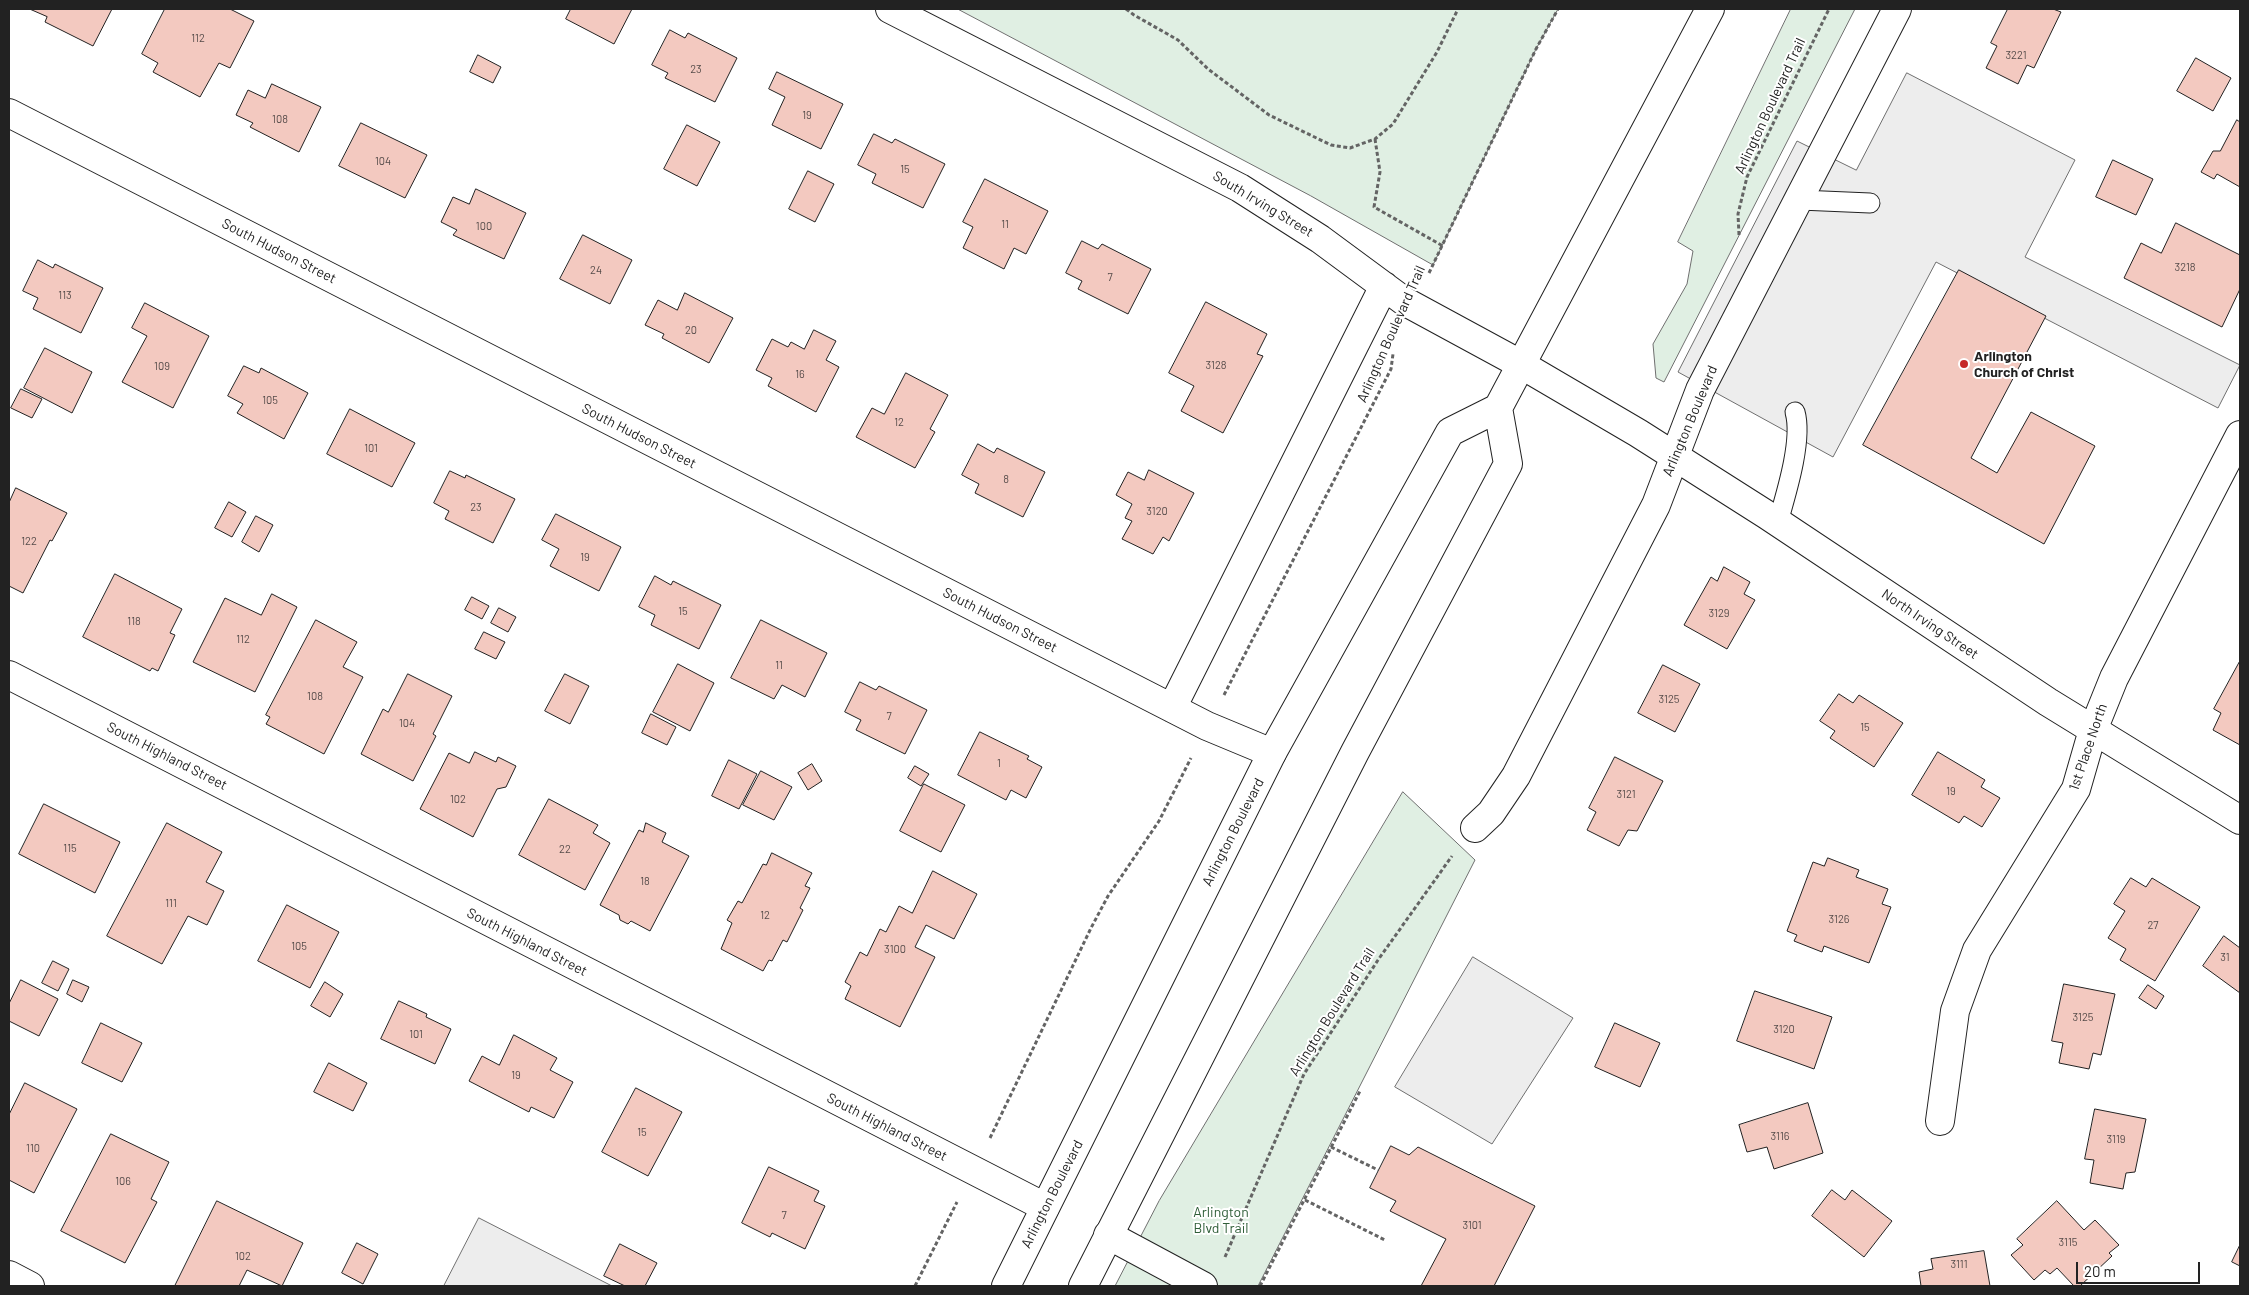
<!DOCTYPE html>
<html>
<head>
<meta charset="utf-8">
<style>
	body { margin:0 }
	#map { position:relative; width:2249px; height:1295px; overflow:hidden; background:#fff; font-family:Barlow,sans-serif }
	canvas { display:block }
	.frame { position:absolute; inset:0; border:10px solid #222; pointer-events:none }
	.scale { position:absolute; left:2076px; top:1262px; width:124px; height:22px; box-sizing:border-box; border:2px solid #222; border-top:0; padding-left:6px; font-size:15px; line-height:18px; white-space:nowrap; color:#222; -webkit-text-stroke:4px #fff; paint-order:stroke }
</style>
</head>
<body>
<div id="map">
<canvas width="2249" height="1295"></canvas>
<div class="frame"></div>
<div class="scale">20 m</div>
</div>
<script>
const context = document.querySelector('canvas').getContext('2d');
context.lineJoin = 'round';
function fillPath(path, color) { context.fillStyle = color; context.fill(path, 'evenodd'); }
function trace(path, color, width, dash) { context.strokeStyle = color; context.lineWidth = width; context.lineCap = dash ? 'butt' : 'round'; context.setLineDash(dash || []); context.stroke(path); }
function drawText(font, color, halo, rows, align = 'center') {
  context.font = font + ' Barlow,sans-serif'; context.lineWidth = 4; context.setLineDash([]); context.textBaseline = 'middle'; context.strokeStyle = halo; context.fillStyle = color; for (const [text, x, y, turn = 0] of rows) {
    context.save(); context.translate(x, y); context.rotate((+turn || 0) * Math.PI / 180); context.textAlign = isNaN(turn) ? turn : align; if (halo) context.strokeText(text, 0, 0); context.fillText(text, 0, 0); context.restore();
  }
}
const green = new Path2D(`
	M958 9H1558L1536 49 1433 265 1311 196Z
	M1791 9H1855L1664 382 1656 378 1653 344 1687 284 1693 251 1678 242Z
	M1403 792 1475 860 1258 1286H1115L1159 1201Z`);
fillPath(green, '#e0efe3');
trace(green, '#6f6f6f', 1);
const parking = new Path2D(`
	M1907 73 2075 160 2025 257 2240 365 2218 408 1936 262 1833 457 1678 372 1797 141 1856 170Z
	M1473 957 1573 1018 1492 1144 1395 1087Z
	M479 1218 612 1286H444Z`);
fillPath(parking, '#ededed');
trace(parking, '#6f6f6f', 1);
const building = new Path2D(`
	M30 9H112L93 46 45 22 47 17Z
	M165 9H230L254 21 230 68 219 63 200 97 153 72 158 63 142 54Z
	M571 9H632L614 44 566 19Z
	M2008 9H2053L2061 12 2034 68 2027 65 2018 84 1986 68 1997 46 1991 43Z
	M670 30 685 38 688 33 737 58 715 102 665 78 668 73 652 65Z
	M478 55 501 67 493 83 470 72Z
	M2196 58 2231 78 2213 111 2177 91Z
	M777 72 843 104 821 149 772 125 785 97 769 89Z
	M272 84 321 107 299 152 250 127 253 123 236 115 248 90 265 98Z
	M2237 120 2240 122V187L2217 174 2214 179 2201 172 2213 151H2220Z
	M361 123 427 155 405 198 339 166Z
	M687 125 720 142 697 186 664 169Z
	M874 134 892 143 895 139 945 164 923 208 872 183 876 174 858 165Z
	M2113 160 2153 179 2136 215 2096 197Z
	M808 171 834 184 815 222 789 209Z
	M985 179 1048 211 1026 254 1014 248 1004 269 963 248 973 227 963 222Z
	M476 189 526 213 504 259 453 235 457 230 441 222 453 197 469 204Z
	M2176 223 2240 255V289L2222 327 2124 278 2141 243 2161 253Z
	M583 235 632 260 610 304 560 279Z
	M1082 241 1098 249 1102 244 1151 269 1128 314 1078 289 1082 281 1066 273Z
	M38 260 53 268 55 264 103 288 81 333 33 309 38 298 23 291Z
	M1959 270 2046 316 1971 458 1997 473 2031 412 2095 446 2044 544 1863 445Z
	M685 293 733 318 709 363 662 338 664 334 645 325 658 300 677 310Z
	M1206 302 1267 334 1257 354 1263 356 1223 433 1181 411 1194 386 1169 373Z
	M145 303 209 336 173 408 122 382 147 336 132 328Z
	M814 330 836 341 826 360 839 367 816 412 768 386 772 378 756 370 772 339 788 347 791 342 804 349Z
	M45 348 92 372 72 413 24 388Z
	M244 366 259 373 261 368 308 393 284 439 237 413 243 404 228 396Z
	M906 373 948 395 930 429 935 432 915 468 856 437 872 408 884 414Z
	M21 389 42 399 32 418 11 408Z
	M350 409 415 443 392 487 327 454Z
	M978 444 994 453 997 448 1045 472 1023 517 975 493 979 484 962 475Z
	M1149 470 1194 493 1169 541 1163 537 1153 554 1122 539 1132 521 1125 518 1132 504 1116 495 1128 472 1144 480Z
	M450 471 465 478 466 475 515 499 493 543 445 519 449 511 434 503Z
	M16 488 67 513 52 541 50 540 23 593 9 586V503Z
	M229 502 246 512 232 537 215 528Z
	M556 514 621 547 599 591 550 566 559 549 542 540Z
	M256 516 273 525 259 552 242 542Z
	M1724 567 1750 582 1744 594 1755 600 1727 649 1684 625 1711 577 1717 581Z
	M115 574 182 609 170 633 175 635 158 671 152 668 150 671 83 637Z
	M655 576 671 585 673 581 721 605 699 649 651 625 655 615 639 607Z
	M272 594 297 607 255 692 193 662 225 598 261 615Z
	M472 597 489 606 482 619 465 610Z
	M499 608 516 617 508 632 491 623Z
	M316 620 357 642 343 667 363 677 324 754 266 724 270 717 266 715Z
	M761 620 827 653 805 697 782 685 774 699 731 678Z
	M484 632 505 642 496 659 475 649Z
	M2240 661V745L2213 730 2221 713 2214 709Z
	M678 664 714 683 690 731 653 712Z
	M1663 665 1700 684 1675 732 1638 713Z
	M408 674 452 696 433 734 436 736 413 781 361 754 383 709 388 712Z
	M565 674 589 686 570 724 545 711Z
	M860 682 876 690 879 686 927 710 905 754 856 730 861 720 845 712Z
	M1839 694 1853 703 1859 695 1903 723 1874 767 1830 738 1835 731 1820 721Z
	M651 714 676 727 667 745 642 733Z
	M980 732 1029 756 1027 759 1042 767 1026 798 1011 790 1006 800 958 775Z
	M475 752 496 762 498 757 516 766 506 787 497 789 473 837 420 809 449 753 469 763Z
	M1938 752 1985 780 1981 787 2000 798 1982 827 1964 816 1959 823 1912 795Z
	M1615 757 1663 781 1637 831 1628 830 1619 846 1587 830 1596 812 1589 808Z
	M729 760 757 774 739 809 712 796Z
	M812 764 822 781 808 790 798 773Z
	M915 766 929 774 921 786 908 778Z
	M761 771 792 787 774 820 743 805Z
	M924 784 965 805 941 852 900 831Z
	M549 799 598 825 593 833 610 843 585 890 519 855Z
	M44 804 120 842 95 893 19 854Z
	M167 823 222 852 206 882 224 891 207 925 188 916 162 964 107 936Z
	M646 823 666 833 662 842 689 856 650 931 631 921 628 924 620 920 619 915 600 905 639 830 643 832Z
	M772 853 812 873 805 886 810 888 800 908 803 910 787 942 783 940 772 961 769 960 763 971 721 949 732 923 727 920 738 901 742 903 763 864 766 865Z
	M1828 858 1859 870 1856 877 1888 889 1882 904 1891 907 1869 963 1824 946 1822 952 1794 941 1797 935 1787 931 1813 862 1824 866Z
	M933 871 977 894 954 939 926 925 915 947 935 957 900 1027 845 999 851 986 845 982 860 952 867 956 880 929 886 932 899 906 912 913Z
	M2131 878 2146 887 2152 878 2200 907 2155 981 2120 960 2126 949 2108 938 2125 911 2114 904Z
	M287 905 339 932 310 988 258 961Z
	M2224 936 2240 948V993L2203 966Z
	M53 961 69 969 58 991 42 983Z
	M21 980 58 999 39 1036 9 1021V1004Z
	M73 980 89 987 82 1002 67 994Z
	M325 982 343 994 330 1017 311 1006Z
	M2064 984 2115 994 2101 1055 2093 1053 2089 1069 2059 1063 2063 1043 2052 1041Z
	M2148 985 2164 996 2156 1009 2139 998Z
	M1755 991 1832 1017 1814 1069 1737 1041Z
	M399 1001 427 1014 426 1017 451 1029 435 1064 381 1039Z
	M101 1023 142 1043 122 1082 82 1063Z
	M1615 1023 1660 1043 1640 1087 1595 1067Z
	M514 1035 557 1058 550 1070 573 1082 554 1118 531 1107 529 1112 469 1081 482 1056 499 1065Z
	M329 1063 367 1083 353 1111 314 1092Z
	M25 1083 77 1109 34 1193 9 1180V1115Z
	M636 1088 682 1112 648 1176 602 1152Z
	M1808 1103 1823 1153 1774 1169 1767 1147 1747 1152 1739 1125Z
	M2095 1109 2146 1119 2135 1172 2126 1173 2123 1189 2090 1183 2094 1160 2085 1159Z
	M111 1134 169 1162 151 1199 157 1202 125 1263 61 1231Z
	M1391 1146 1409 1155 1418 1147 1535 1206 1494 1286H1421L1446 1239 1390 1211 1396 1201 1370 1188Z
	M769 1167 819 1191 814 1201 825 1206 805 1249 772 1233 770 1237 742 1223Z
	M1832 1190 1845 1200 1852 1190 1892 1221 1864 1257 1812 1216Z
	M217 1201 303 1243 282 1286 247 1270 239 1286H175Z
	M2057 1201 2084 1230 2095 1220 2119 1245 2109 1253 2112 1256 2080 1286H2074L2057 1268 2050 1274 2045 1270 2034 1280 2011 1255 2023 1245 2017 1239Z
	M357 1243 378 1254 363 1284 342 1273Z
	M620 1244 657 1263 645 1286H625L604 1276Z
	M2240 1245V1266L2232 1262Z
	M1984 1251 1990 1286H1921L1919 1272 1933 1269 1931 1259Z`);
fillPath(building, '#f3c9c0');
trace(building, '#222', 1);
const lane = new Path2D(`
	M1800 200 1870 203
	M1778 522C1786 494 1803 440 1795 412`);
const street = new Path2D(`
	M890 9 1240 188 1320 239 1404 301 1522 365 1638 433 1767 515 2048 702 2240 820
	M9 113 1207 726 1272 753
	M9 675 1045 1207
	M1172 708 1384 286
	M1475 828 1491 813 1516 776 1656 505 1700 390 1897 9
	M1940 1121 1955 1011 1977 950 2076 789 2093 730 2114 678 2240 435
	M1108 1235 1203 1286
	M9 1275 30 1286`);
const highway = new Path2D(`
	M1006 1286 1272 753 1450 432 1498 408 1710 9
	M1083 1286 1355 752 1508 464 1498 408`);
trace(lane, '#222', 21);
trace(street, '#222', 30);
trace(highway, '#222', 30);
trace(new Path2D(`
	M1126 9 1134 15 1178 40 1208 69 1269 115 1331 145 1350 148 1375 139 1393 124 1437 52 1458 9
	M1375 139 1380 172 1374 207 1443 246
	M1739 235 1738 214 1747 177 1829 9
	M1429 273 1536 49 1558 9
	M1224 695 1391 369 1393 354
	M990 1138 1091 928 1108 896 1159 821 1191 758
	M1331 1147 1378 1170
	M1305 1200 1385 1240
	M1225 1257 1304 1074 1378 960 1452 856
	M915 1286 957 1202
	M1260 1286 1360 1091`), '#646464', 3, [4, 2.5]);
trace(lane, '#fff', 19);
trace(street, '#fff', 28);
trace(highway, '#fff', 28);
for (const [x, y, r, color] of [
	[1964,364,5,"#c62828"]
]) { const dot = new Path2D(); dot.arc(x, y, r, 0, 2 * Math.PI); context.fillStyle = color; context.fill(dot); trace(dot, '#fff', 2); }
drawText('11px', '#564c4a', null, [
	["112",198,38],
	["3221",2016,55],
	["23",696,69],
	["19",807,115],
	["108",280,119],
	["104",383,161],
	["15",905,169],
	["11",1005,224],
	["100",484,226],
	["3218",2185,267],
	["24",596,270],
	["7",1110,277],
	["113",65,295],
	["20",691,330],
	["3128",1216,365],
	["109",162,366],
	["16",800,374],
	["105",270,400],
	["12",899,422],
	["101",371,448],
	["8",1006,479],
	["23",476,507],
	["3120",1157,511],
	["122",29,541],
	["19",585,557],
	["15",683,611],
	["3129",1719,613],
	["118",134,621],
	["112",243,639],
	["11",779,665],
	["108",315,696],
	["3125",1669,699],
	["7",889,716],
	["104",407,723],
	["15",1865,727],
	["1",999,763],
	["19",1951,791],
	["3121",1626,794],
	["102",458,799],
	["115",70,848],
	["22",565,849],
	["18",645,881],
	["111",171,903],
	["12",765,915],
	["3126",1839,919],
	["27",2153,925],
	["105",299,946],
	["3100",895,949],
	["31",2225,957],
	["3125",2083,1017],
	["3120",1784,1029],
	["101",416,1034],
	["19",516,1075],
	["15",642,1132],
	["3116",1780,1136],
	["3119",2116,1139],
	["110",33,1148],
	["106",123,1181],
	["7",784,1215],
	["3101",1472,1225],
	["3115",2068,1242],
	["102",243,1256],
	["3111",1959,1264]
]);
drawText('14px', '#222', '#fff', [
	["Arlington Boulevard Trail",1770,106,-65],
	["South Irving Street",1263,204,31],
	["South Hudson Street",279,251,27],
	["Arlington Boulevard Trail",1391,334,-66],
	["Arlington Boulevard",1690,421,-67],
	["South Hudson Street",639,436,27],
	["South Hudson Street",1000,620,27],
	["North Irving Street",1930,624,34],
	["1st Place North",2088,747,-71],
	["South Highland Street",167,756,27],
	["Arlington Boulevard",1233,832,-63],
	["South Highland Street",527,942,27],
	["Arlington Boulevard Trail",1332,1012,-58],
	["South Highland Street",887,1127,27],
	["Arlington Boulevard",1052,1194,-63]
]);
drawText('bold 14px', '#222', '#fff', [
	["Arlington",1974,356],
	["Church of Christ",1974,372]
], 'left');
drawText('14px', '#2f5e38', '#fff', [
	["Arlington",1221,1212],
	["Blvd Trail",1221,1228]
]);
</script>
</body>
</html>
